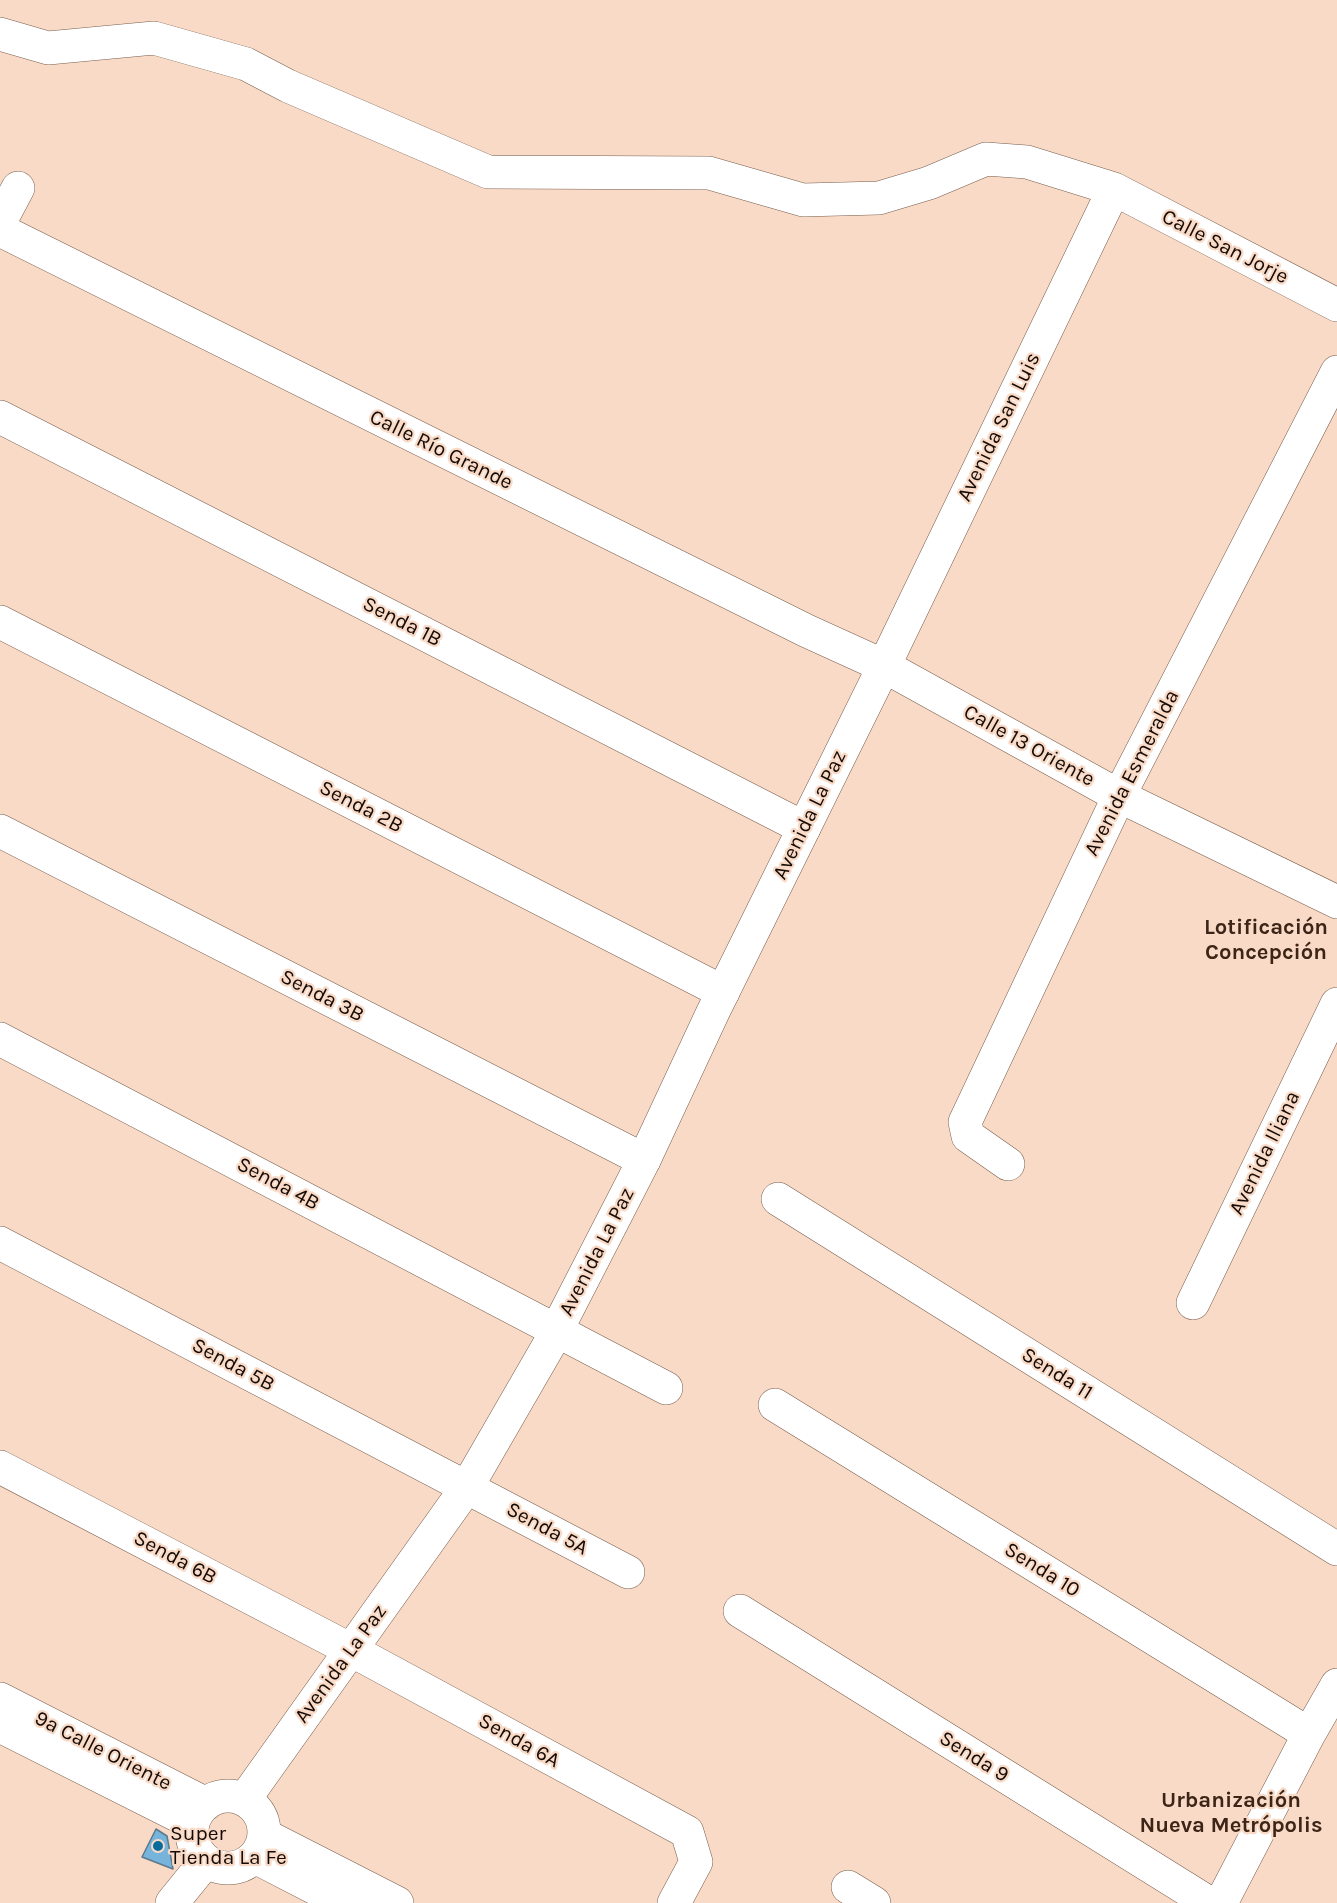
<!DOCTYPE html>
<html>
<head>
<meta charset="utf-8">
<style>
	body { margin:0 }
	canvas { display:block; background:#f9dac7 }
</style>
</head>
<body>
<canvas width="1337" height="1903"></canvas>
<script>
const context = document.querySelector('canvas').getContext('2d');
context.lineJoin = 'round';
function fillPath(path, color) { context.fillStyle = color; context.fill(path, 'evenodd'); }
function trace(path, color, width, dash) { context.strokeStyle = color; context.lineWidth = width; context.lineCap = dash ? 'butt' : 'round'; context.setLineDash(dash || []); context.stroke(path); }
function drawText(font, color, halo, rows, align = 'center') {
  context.font = font + ' Karla,sans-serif'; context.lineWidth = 4.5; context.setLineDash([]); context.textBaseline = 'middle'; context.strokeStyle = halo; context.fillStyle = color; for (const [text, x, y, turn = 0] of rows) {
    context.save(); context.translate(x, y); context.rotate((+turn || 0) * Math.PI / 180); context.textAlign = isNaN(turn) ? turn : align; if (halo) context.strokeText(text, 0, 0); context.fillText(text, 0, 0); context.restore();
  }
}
const building = new Path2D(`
	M156 1829 167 1836 173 1869 142 1857Z`);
fillPath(building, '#77b4db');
trace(building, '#5d798b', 1.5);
const street = new Path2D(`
	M0 34 48 48 154 38 246 64 288 86 488 172 709 173 803 200 879 198 929 183 986 159 1027 162 1114 189 1337 305
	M0 230 807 631 884 666 1119 796 1337 902
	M0 417 804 828
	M0 622 723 992
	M884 666 1114 189
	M0 831 644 1160
	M0 1039 666 1388
	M1008 1164 968 1136 965 1122 1119 796 1337 372
	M778 1199 1337 1549
	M0 1243 628 1572
	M1193 1303 1337 1004
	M775 1405 1309 1734
	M0 1467 351 1650 687 1832 696 1862 674 1903
	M740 1611 1209 1903
	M848 1887 874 1903
	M1221 1903 1309 1734 1337 1685`);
const secondary = new Path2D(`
	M0 222 18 188
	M0 1699 206 1804
	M0 1726 193 1823
	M192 1832a36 36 0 1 1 72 0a36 36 0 1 1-72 0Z
	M244 1800 467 1487 549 1345 644 1160 713 1012 884 666
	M264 1835 397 1903
	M255 1857 344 1903
	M172 1903 206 1861`);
trace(street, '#785e4d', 34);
trace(secondary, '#785e4d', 34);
trace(street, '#fff', 33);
trace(secondary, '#fff', 33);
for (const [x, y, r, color] of [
	[158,1846,6,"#096c9a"]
]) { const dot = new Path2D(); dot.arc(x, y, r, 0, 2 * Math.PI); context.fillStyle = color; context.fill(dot); trace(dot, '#f9dac7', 2); }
drawText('21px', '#140a05', '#f9dac7', [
	["Calle San Jorje",1225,247,27],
	["Avenida San Luis",999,427,-64],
	["Calle Río Grande",441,450,26],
	["Senda 1B",402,622,27],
	["Calle 13 Oriente",1029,746,29],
	["Avenida Esmeralda",1132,773,-63],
	["Senda 2B",361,807,27],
	["Avenida La Paz",810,815,-64],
	["Senda 3B",322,996,27],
	["Avenida Iliana",1265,1153,-64],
	["Senda 4B",278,1184,28],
	["Avenida La Paz",597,1252,-63],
	["Senda 5B",233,1365,28],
	["Senda 11",1057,1374,32],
	["Senda 5A",547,1529,28],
	["Senda 6B",175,1558,28],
	["Senda 10",1042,1570,32],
	["Avenida La Paz",341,1664,-54],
	["Senda 6A",519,1741,29],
	["9a Calle Oriente",103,1751,27],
	["Senda 9",974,1757,32]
]);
drawText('21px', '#140a05', '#f9dac7', [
	["Super",170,1834],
	["Tienda La Fe",170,1858]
], 'left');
drawText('bold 22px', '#3c2516', '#f9dac7', [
	["Lotificación",1266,928],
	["Concepción",1266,953],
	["Urbanización",1231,1801],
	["Nueva Metrópolis",1231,1826]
]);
</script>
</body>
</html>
